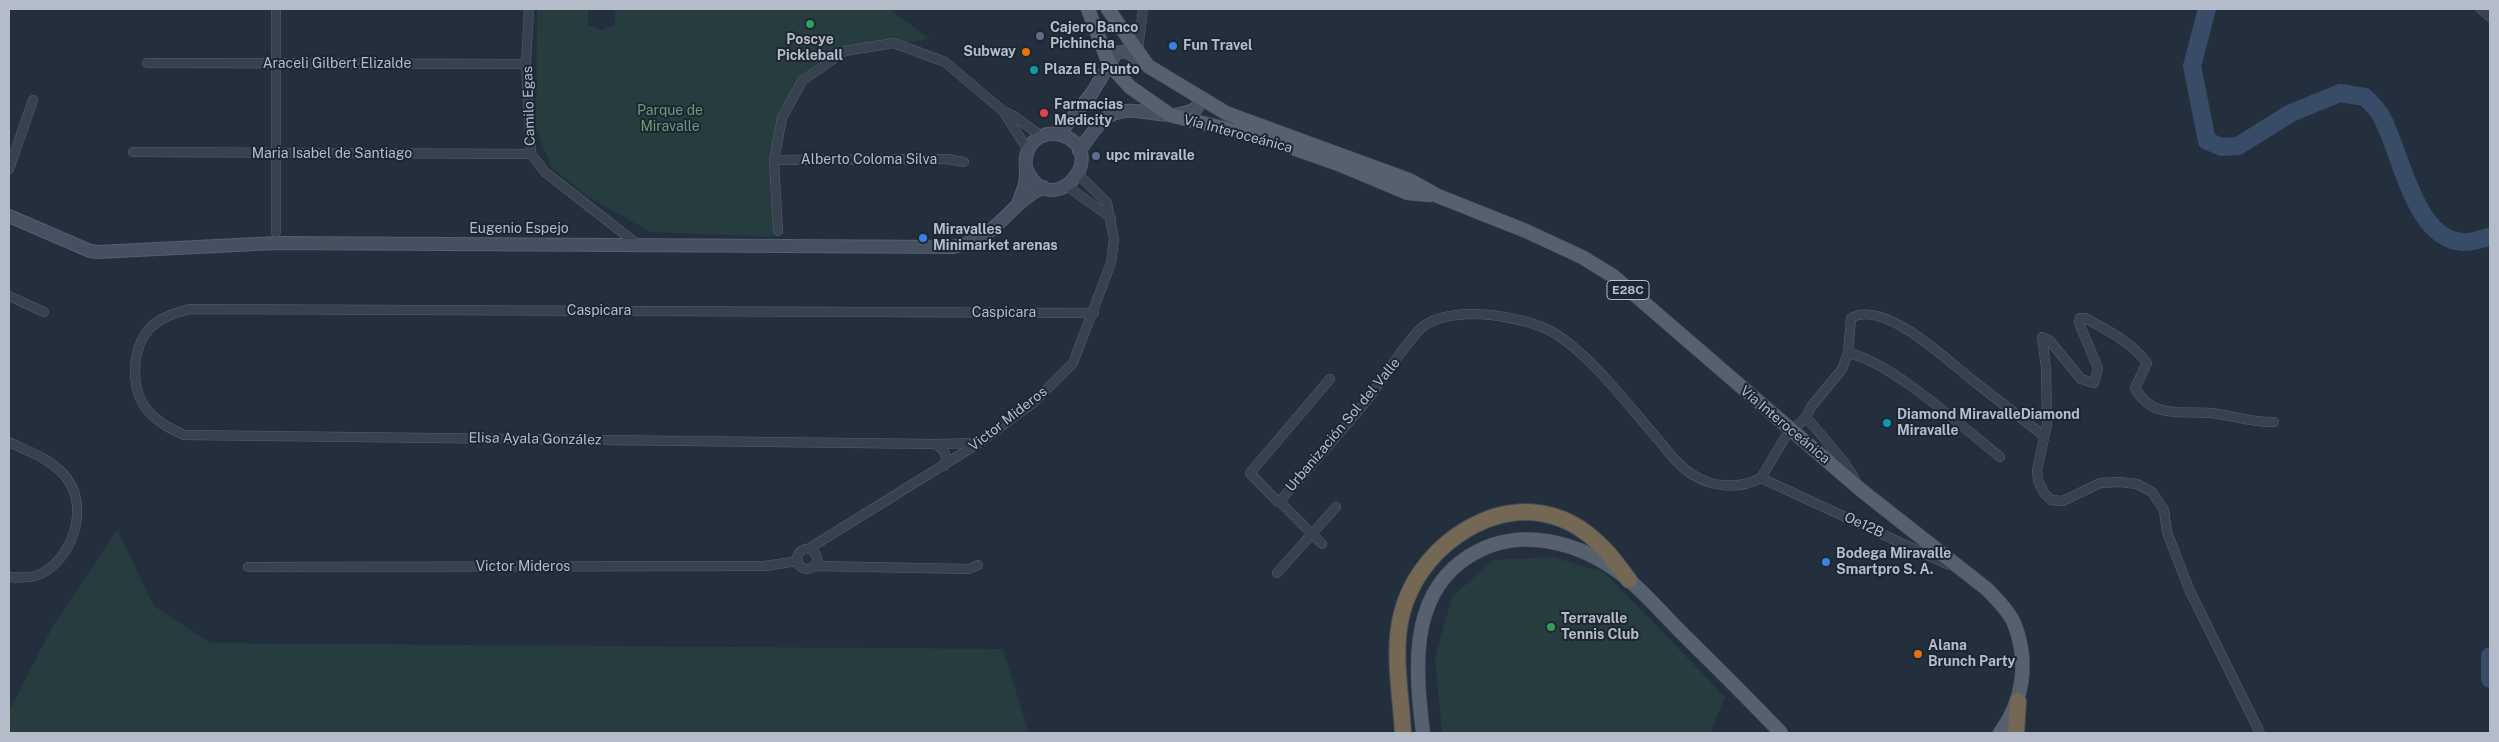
<!DOCTYPE html>
<html>
<head>
<meta charset="utf-8">
<style>
	body { margin:0 }
	#map { position:relative; width:2499px; height:742px; overflow:hidden; background:#242f3e; font-family:"Public Sans",sans-serif }
	canvas { display:block }
	.frame { position:absolute; inset:0; border:10px solid #b4bcc9; pointer-events:none }
</style>
</head>
<body>
<div id="map">
<canvas width="2499" height="742"></canvas>
<div class="frame"></div>
</div>
<script>
const context = document.querySelector('canvas').getContext('2d');
context.lineJoin = 'round';
function fillPath(path, color) { context.fillStyle = color; context.fill(path, 'evenodd'); }
function trace(path, color, width, dash) { context.strokeStyle = color; context.lineWidth = width; context.lineCap = dash ? 'butt' : 'round'; context.setLineDash(dash || []); context.stroke(path); }
function drawText(font, color, halo, rows, align = 'center') {
  context.font = font + ' "Public Sans",sans-serif'; context.lineWidth = 4; context.setLineDash([]); context.textBaseline = 'middle'; context.strokeStyle = halo; context.fillStyle = color; for (const [text, x, y, turn = 0] of rows) {
    context.save(); context.translate(x, y); context.rotate((+turn || 0) * Math.PI / 180); context.textAlign = isNaN(turn) ? turn : align; if (halo) context.strokeText(text, 0, 0); context.fillText(text, 0, 0); context.restore();
  }
}
fillPath(new Path2D(`
	M537 9H588V25L601 30 615 25V9H889L930 39 847 50 806 78 783 116 771 160 774 237 651 232 587 196 552 168 536 129Z
	M117 530 154 606 210 643 1003 649 1028 731 1025 733H9V711L52 628Z
	M1553 557 1604 572 1725 697 1710 733H1442L1435 658 1452 597 1493 560Z`), '#263c3f');
trace(new Path2D(`
	M2207 9 2192 66 2207 141 2222 147 2238 146 2291 113 2340 93 2365 97C2370 102 2376 108 2380 114 2401 149 2413 241 2464 242 2472 243 2482 238 2490 237
	M2490 656V679`), '#394c67', 18);
const street = new Path2D(`
	M529 9 526 64 531 154 545 172 637 244
	M2481 9 2490 17
	M1138 50 1143 9
	M147 63 526 64
	M1003 111 1028 150
	M133 152 531 154
	M774 160 947 159 964 162
	M9 169 33 100
	M1067 186 1111 218
	M778 231 774 160 782 118 802 81 845 51 894 43 945 62 1003 111 1014 116 1041 136
	M276 232V9
	M9 296 44 312
	M1848 353C1892 362 1963 428 2000 457
	M1330 379 1250 473 1277 501H1280C1309 467 1339 435 1367 400 1380 384 1411 334 1425 325 1443 314 1470 313 1491 315 1511 317 1538 323 1556 334 1592 357 1628 405 1656 437 1667 450 1678 466 1693 475 1714 488 1740 489 1761 478
	M1806 417 1843 461 1855 479
	M9 442C28 451 51 459 65 476 89 504 75 552 46 571 36 578 20 578 9 577
	M979 443 935 444 184 435C171 429 159 423 149 412 130 392 131 350 149 329 159 318 175 313 189 309L1094 313
	M935 444C945 450 948 455 944 466
	M1761 478 1786 436 1806 417 1811 407 1842 369 1848 353 1851 318C1884 299 1947 360 1971 379 1995 398 2020 417 2044 436
	M1761 478 1949 565
	M1279 501 1322 544
	M808 549 979 443 1034 402 1073 363 1111 263 1114 239 1107 203 1078 174
	M797 559a10 10 0 1 1 20 0a10 10 0 1 1-20 0Z
	M815 566 969 569 978 565
	M248 567 765 566 798 561
	M1277 573 1336 507
	M2260 733 2189 589 2167 532 2164 510 2152 492 2137 484 2120 482 2100 483 2063 501 2051 500 2044 493 2038 481 2037 470 2047 424 2046 368 2042 337 2049 340 2081 379 2094 383 2098 368 2079 323 2080 318H2085C2109 331 2131 342 2147 363L2135 388C2152 419 2181 411 2210 413 2232 415 2252 423 2274 422`);
const secondary = new Path2D(`
	M1059 134 1092 93 1116 53 1126 51 1144 63
	M1079 151C1088 140 1097 123 1109 116 1129 105 1150 115 1170 115 1179 115 1188 112 1196 109L1201 99
	M1019 201C1021 195 1024 189 1025 183 1027 175 1025 165 1026 157 1029 139 1047 129 1064 136 1112 155 1050 225 1026 168
	M9 216 90 251 98 252 276 243 953 247C1000 238 1004 207 1043 187`);
const primary = new Path2D(`
	M1088 9 1109 64 1130 87 1170 115 1267 139 1341 165 1408 193 1430 195
	M1108 9 1148 66 1226 113 1409 180 1438 196 1526 231 1582 257 1613 276 1861 490 1988 590C1997 600 2009 611 2014 623 2029 661 2024 700 2000 733
	M1423 733C1416 674 1408 601 1462 561 1515 522 1582 541 1629 580 1650 598 1668 620 1688 639 1719 670 1751 701 1781 733`);
const highway = new Path2D(`
	M1403 733C1401 695 1392 650 1402 613 1410 582 1430 555 1455 537 1506 501 1562 503 1605 550 1614 559 1621 570 1629 580
	M2016 733 2018 701`);
trace(street, '#565f6c', 10);
trace(secondary, '#565f6c', 14);
trace(primary, '#414a57', 15);
trace(highway, '#434c59', 18);
trace(street, '#38414e', 9);
trace(secondary, '#465061', 12);
trace(primary, '#56606e', 14);
trace(highway, '#746855', 16);
for (const [x, y, r, color] of [
	[810,24,5,"#2e9e5b"],
	[1040,36,5,"#5c6f8a"],
	[1173,46,5,"#3f7fe0"],
	[1026,52,5,"#e8710a"],
	[1034,70,5,"#0f9aa8"],
	[1044,113,5,"#e0444e"],
	[1096,156,5,"#5c6f8a"],
	[923,238,5,"#3f7fe0"],
	[1887,423,5,"#0f9aa8"],
	[1826,562,5,"#3f7fe0"],
	[1551,627,5,"#2e9e5b"],
	[1918,654,5,"#e8710a"]
]) { const dot = new Path2D(); dot.arc(x, y, r, 0, 2 * Math.PI); context.fillStyle = color; context.fill(dot); trace(dot, '#1d2633', 2); }
for (const [x, y, w] of [
	[1628,290,42]
]) { const box = new Path2D(); box.roundRect(x - w / 2, y - 9.5, w, 19, 4); context.fillStyle = '#1d2633'; context.fill(box); trace(box, '#b4bcc9', 1); }
drawText('bold 12px', '#b4bcc9', null, [
	["E28C",1628,290]
]);
drawText('bold 14px', '#b4bcc9', '#1d2633', [
	["Cajero Banco",1050,28],
	["Pichincha",1050,44],
	["Poscye",810,40,"center"],
	["Pickleball",810,56,"center"],
	["Fun Travel",1183,46],
	["Subway",1016,52,"right"],
	["Plaza El Punto",1044,70],
	["Farmacias",1054,105],
	["Medicity",1054,121],
	["upc miravalle",1106,156],
	["Miravalles",933,230],
	["Minimarket arenas",933,246],
	["Diamond MiravalleDiamond",1897,415],
	["Miravalle",1897,431],
	["Bodega Miravalle",1836,554],
	["Smartpro S. A.",1836,570],
	["Terravalle",1561,619],
	["Tennis Club",1561,635],
	["Alana",1928,646],
	["Brunch Party",1928,662]
], 'left');
drawText('14px', '#b4bcc9', '#1d2633', [
	["Araceli Gilbert Elizalde",337,64],
	["Camilo Egas",529,106,-92],
	["Vía Interoceánica",1238,134,15],
	["Maria Isabel de Santiago",332,154],
	["Alberto Coloma Silva",869,160],
	["Eugenio Espejo",519,229],
	["Caspicara",599,311],
	["Caspicara",1004,313],
	["Victor Mideros",1008,419,-38],
	["Urbanización Sol del Valle",1343,425,-50],
	["Vía Interoceánica",1785,425,40],
	["Elisa Ayala González",535,439,1],
	["Oe12B",1864,525,25],
	["Victor Mideros",523,567]
]);
drawText('14px', '#6b9a76', '#1d2633', [
	["Parque de",670,111],
	["Miravalle",670,127]
]);
</script>
</body>
</html>
